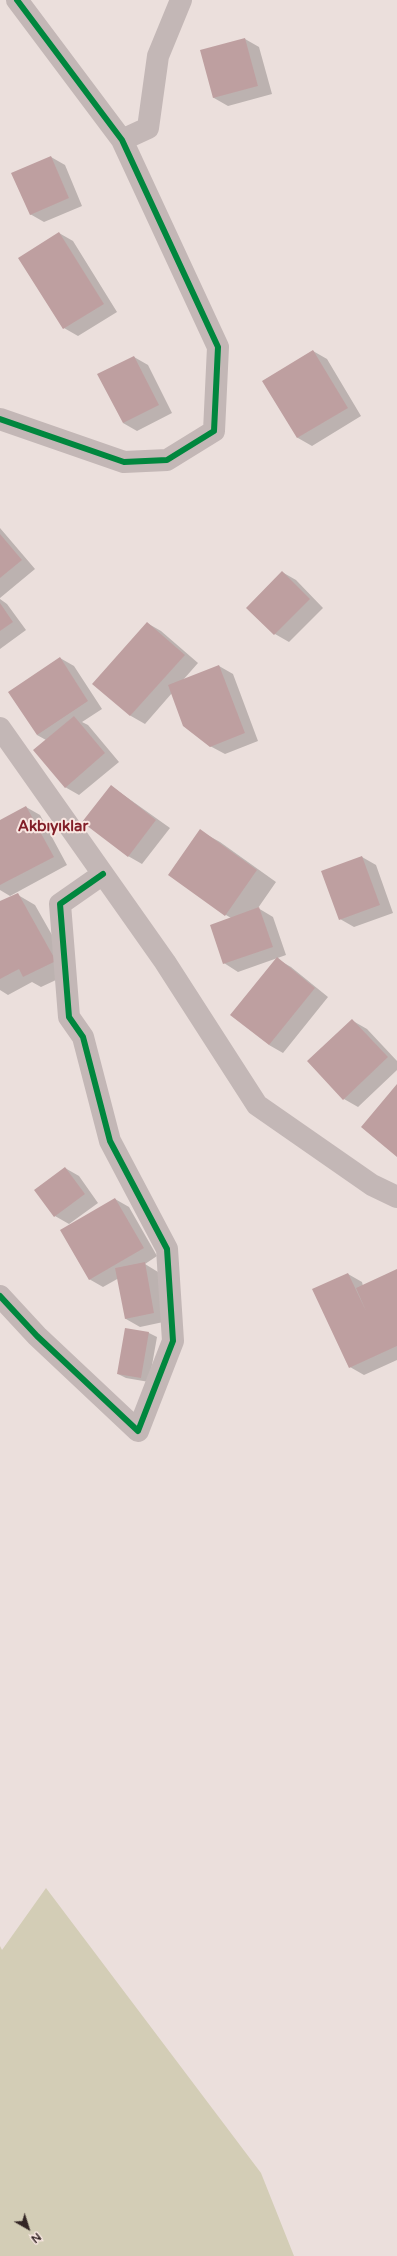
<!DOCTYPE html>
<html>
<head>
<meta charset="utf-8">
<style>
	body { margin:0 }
	#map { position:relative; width:397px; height:2256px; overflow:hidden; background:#ebdfdc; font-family:"Varela Round",sans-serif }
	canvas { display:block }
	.north { position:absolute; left:8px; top:2208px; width:40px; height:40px; -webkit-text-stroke:3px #f9e7e2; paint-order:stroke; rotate:141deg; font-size:11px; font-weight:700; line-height:16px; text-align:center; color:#332525 }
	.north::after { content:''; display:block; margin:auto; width:14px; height:18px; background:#332525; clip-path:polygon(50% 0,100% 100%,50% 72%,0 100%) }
</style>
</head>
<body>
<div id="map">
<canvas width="397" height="2256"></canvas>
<div class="north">N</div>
</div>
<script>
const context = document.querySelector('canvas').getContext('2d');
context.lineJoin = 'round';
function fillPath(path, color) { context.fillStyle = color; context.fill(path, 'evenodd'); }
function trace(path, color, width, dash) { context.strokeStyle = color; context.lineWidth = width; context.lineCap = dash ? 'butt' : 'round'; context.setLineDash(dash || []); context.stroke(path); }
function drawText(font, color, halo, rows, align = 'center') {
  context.font = font + ' "Varela Round",sans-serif'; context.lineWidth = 4; context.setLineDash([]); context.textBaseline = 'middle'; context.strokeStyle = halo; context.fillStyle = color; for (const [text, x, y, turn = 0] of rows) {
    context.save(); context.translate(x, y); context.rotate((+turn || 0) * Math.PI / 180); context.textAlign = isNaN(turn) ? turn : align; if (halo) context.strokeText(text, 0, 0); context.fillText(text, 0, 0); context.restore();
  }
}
fillPath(new Path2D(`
	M46 1888 261 2173 294 2256H0V1946L2 1950Z`), '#d3cdb6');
fillPath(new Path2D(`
	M245 39 259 47 272 94 228 106 214 98 201 51Z
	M51 157 65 165 82 206 44 222 30 214Z
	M59 233 73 241 117 312 78 336 64 328Z
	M313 351 327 359 361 416 312 446 298 438 264 381Z
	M134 357 148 365 172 413 137 431 123 423Z
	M0 528 35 569 0 598Z
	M282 572 296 580 323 608 289 642 275 634 248 608Z
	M0 599 7 604 26 630 0 649Z
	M147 623 161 631 198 663 183 680 219 666 233 674 258 741 225 754 210 746 172 693 145 724 131 716 94 683Z
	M60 658 74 666 102 709 82 722 88 725 119 762 79 795 65 787 46 740 37 735Z
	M111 786 170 828 142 864 128 856Z
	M26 807 40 815 67 865 10 896 0 890V821Z
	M200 831 220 842 276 882 258 908 273 917 286 955 238 972 224 963 231 918 226 915Z
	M362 857 376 865 393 913 354 927 340 919Z
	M18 895 35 905 73 972 41 987 32 982 8 995 0 990V902Z
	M277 959 291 967 328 997 283 1053 269 1045Z
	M353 1021 367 1029 397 1061V1070L358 1107 344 1099Z
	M65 1168 79 1176 98 1203 69 1224 55 1216Z
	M115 1199 129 1207 157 1256 145 1264 158 1272 168 1321 140 1327 126 1319 119 1278 103 1287 89 1279Z
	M397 1270V1360L364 1375 350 1367 348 1274 362 1282 363 1286Z
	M126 1329 149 1333 157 1337 149 1382 126 1378 118 1374Z`), '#0003');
fillPath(new Path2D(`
	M245 38 258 86 213 98 200 50Z
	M51 156 69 198 30 215 11 173Z
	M59 232 104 304 63 329 18 258Z
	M313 350 348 408 297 438 262 381Z
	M134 356 159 405 123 423 97 374Z
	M0 534 22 560 0 578Z
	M282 571 310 599 274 635 246 608Z
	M0 603 13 622 0 631Z
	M147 622 185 655 130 716 92 684Z
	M60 657 88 701 37 735 8 692Z
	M219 665 245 733 210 747 183 726 168 685Z
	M74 716 105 753 65 788 33 750Z
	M111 785 156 820 128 857 82 822Z
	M26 806 54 857 0 885V820Z
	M200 829 257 870 225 916 168 875Z
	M362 856 380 905 339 920 321 871Z
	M18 893 56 961 23 977 19 969 0 979V901Z
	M259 907 273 947 223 964 210 925Z
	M277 957 315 988 269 1045 230 1015Z
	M352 1019 388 1057 343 1100 307 1061Z
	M397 1084V1157L361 1127Z
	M65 1167 85 1194 54 1217 34 1190Z
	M115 1198 144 1248 89 1280 60 1230Z
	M145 1262 154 1313 125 1319 115 1268Z
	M397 1269V1346L349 1368 312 1289 348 1273 366 1311 356 1288Z
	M125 1328 149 1332 141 1378 117 1374Z`), '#be9fa0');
trace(new Path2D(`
	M122 140 148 128 158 56 181 0
	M0 419 124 462 167 460 214 431 218 347 122 140 17 0
	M0 728 165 962 257 1105 372 1185 397 1197
	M0 1296 37 1336 138 1431 173 1341 167 1249 110 1141 83 1037 69 1017 60 904 103 874`), '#c3b7b6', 22);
trace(new Path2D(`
	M0 419 124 462 167 460 214 431 218 347 122 140 17 0
	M0 1296 37 1336 138 1431 173 1341 167 1249 110 1141 83 1037 69 1017 60 904 103 874`), '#00873e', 6);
drawText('bold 15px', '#821e28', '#f9e7e2', [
	["Akbıyıklar",53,827]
]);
</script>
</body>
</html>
